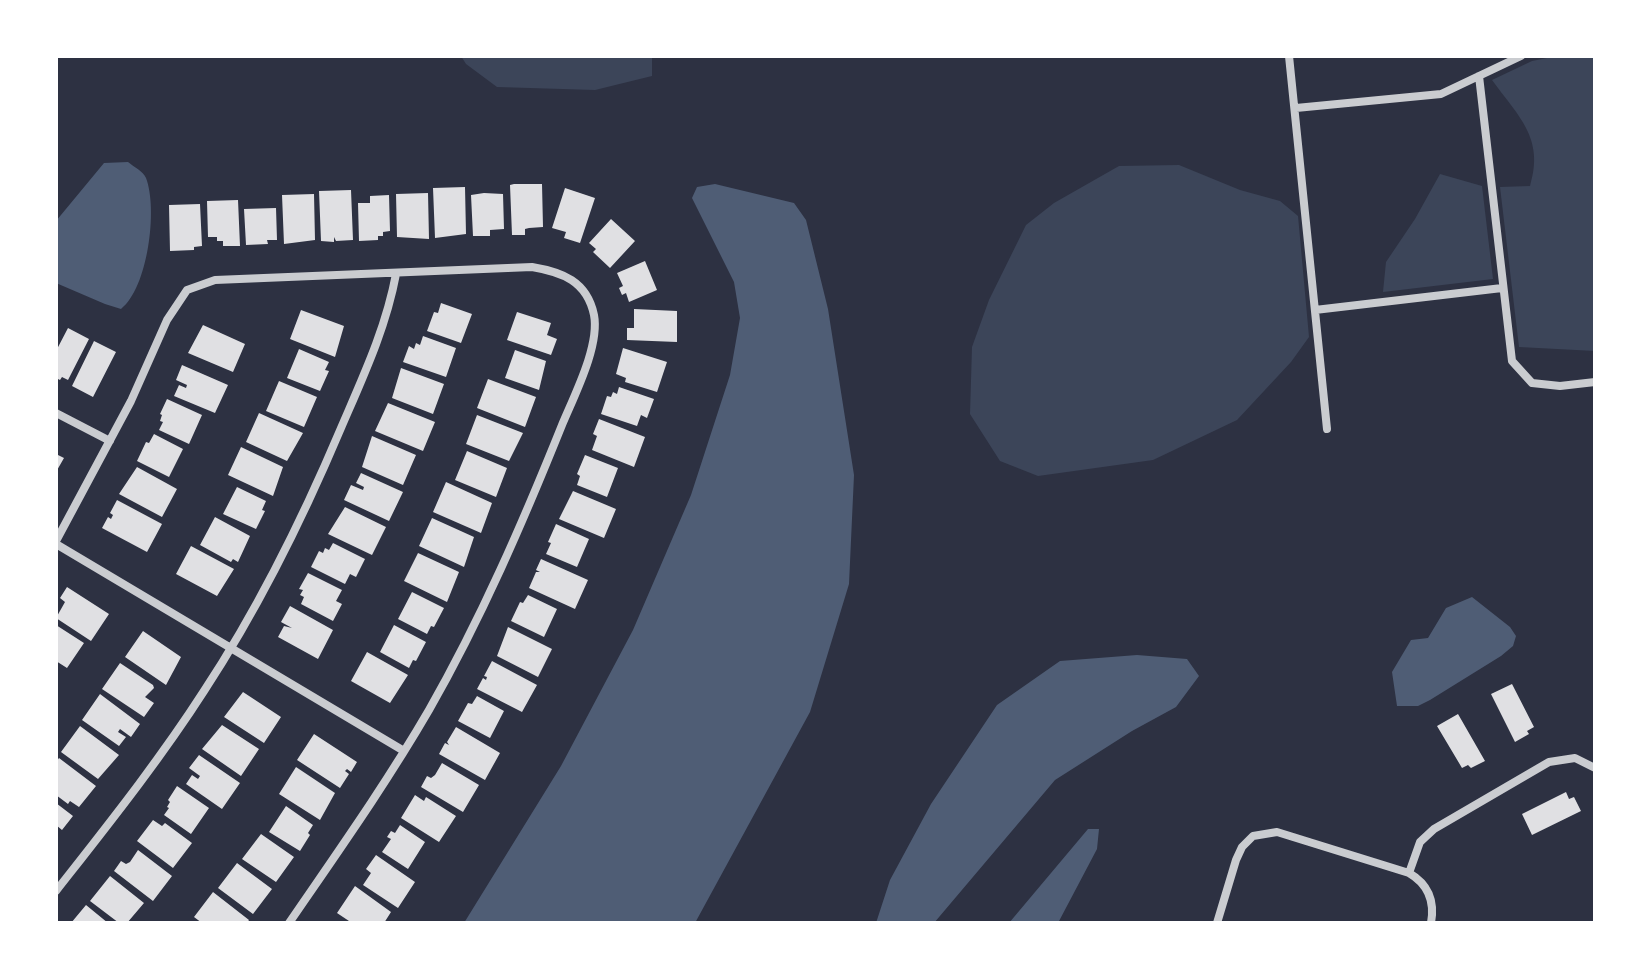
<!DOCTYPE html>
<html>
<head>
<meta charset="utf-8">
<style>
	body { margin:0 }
	#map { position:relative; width:1651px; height:979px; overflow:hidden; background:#2d3142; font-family:"Source Sans 3",sans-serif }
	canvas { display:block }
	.frame { position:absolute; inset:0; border:58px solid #fff; pointer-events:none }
</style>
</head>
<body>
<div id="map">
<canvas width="1651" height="979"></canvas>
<div class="frame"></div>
</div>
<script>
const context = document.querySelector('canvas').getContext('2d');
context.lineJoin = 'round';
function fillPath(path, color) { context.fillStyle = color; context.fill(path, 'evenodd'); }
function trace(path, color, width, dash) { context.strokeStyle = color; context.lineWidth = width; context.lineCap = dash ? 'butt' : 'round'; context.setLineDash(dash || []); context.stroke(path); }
fillPath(new Path2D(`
	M461 56H652V76L595 90 497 87 466 64Z
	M1557 56H1595V351L1519 347 1500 187 1530 186C1545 138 1518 116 1492 80L1532 61Z
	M1179 165 1240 190 1280 201 1298 216 1309 337 1291 362 1237 420 1153 460 1038 476 1000 461 970 414 972 347 989 300 1026 225 1054 203 1119 166Z
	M1440 174 1482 186 1493 279 1383 292 1386 262 1415 219Z`), '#3c4559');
fillPath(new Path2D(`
	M128 162C134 167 143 171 146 178 158 209 148 288 121 309L105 304 56 283V221L104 163Z
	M715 184 794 203 806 220 828 309 854 475 849 584 810 712 695 923H464L561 766 633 630 691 495 730 375 740 318 734 282 692 198 697 187Z
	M1472 597 1510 627 1516 636 1513 646 1501 656 1430 700 1418 706H1397L1392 672 1411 640 1428 638 1446 608Z
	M1137 655 1187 659 1199 676 1176 707 1132 731 1055 780 934 923H876L890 880 931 804 997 705 1060 661Z
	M1088 829H1099L1097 849 1058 923H1009Z`), '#4f5d75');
fillPath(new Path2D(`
	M514 184H542L543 227 529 228 525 229V235H512L510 185Z
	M465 187 466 234 435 238 433 188Z
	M565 188 595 198 580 243 564 238 566 232 552 228Z
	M351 190 353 240 336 241 334 237V242L321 241 319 191Z
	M428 193 429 239 397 237 396 194Z
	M484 193 503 194 504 229 490 230V236H473L471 195Z
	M314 194 315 240 284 244 282 195Z
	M389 195 390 231 383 232V236H378V240L359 241 358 203H370V196Z
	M238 200 240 246H223V241H217V237H208L207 201Z
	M200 204 202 246 194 247V250L170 251 169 205Z
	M276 208 277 240H267L268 244 246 245 244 209Z
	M611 219 635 241 610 268 593 252 596 249 589 243Z
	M645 261 657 290 629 302 626 293 622 295 619 288 623 286 617 273Z
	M441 303 472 314 461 343 427 331 434 312 438 313Z
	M634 309 677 311V342L627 340V328H634Z
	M301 310 344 326 335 357 290 339Z
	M517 312 551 323 547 335 557 339 551 355 507 340Z
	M203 325 245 344 233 372 188 353Z
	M68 328 89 339 68 380 62 377 60 380 56 378V351Z
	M423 336 456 348 446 377 403 362 409 346 414 349 416 343 420 345Z
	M94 341 116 352 93 397 72 386Z
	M623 348 667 362 657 392 625 382 626 378 616 374Z
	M299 349 329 362 325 370 329 371 320 391 287 378Z
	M515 350 546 361 539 390 505 378Z
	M182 365 228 385 215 413 174 396 179 385 186 388 187 385 176 380Z
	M401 368 444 384 433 414 392 398Z
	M488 379 536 397 525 427 477 408Z
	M279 381 317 397 304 427 266 411Z
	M619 387 654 399 647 418 641 415 637 426 601 414 607 396 611 397 613 392 617 394Z
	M167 399 202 415 189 444 159 430 163 422 160 421 162 415 160 414Z
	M388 403 435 422 423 451 375 431Z
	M259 413 303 433 287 461 246 442Z
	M477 415 523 433 509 461 466 444Z
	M599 419 645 437 634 467 592 450 597 436 593 434Z
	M154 434 183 449 169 477 137 461 146 442 149 443Z
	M372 436 416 455 403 485 362 467Z
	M241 447 283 467 273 496 228 475Z
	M467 451 507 468 496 497 455 480Z
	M56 454 64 458 56 472Z
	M585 455 618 468 607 497 577 485 580 476 577 474Z
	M137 467 177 489 162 517 119 494Z
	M361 473 403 492 389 521 344 500 351 485 363 490 364 487 356 483Z
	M446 482 492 503 481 533 433 512Z
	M237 487 266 501 262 510 265 511 256 529 223 514Z
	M573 491 616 509 604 538 559 519Z
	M117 500 162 524 147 552 102 528 108 517 111 519 113 515 110 513Z
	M345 507 386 527 372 555 328 534Z
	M215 517 250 536 238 562 233 559 231 562 200 545Z
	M432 518 474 537 464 567 419 546Z
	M556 524 589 539 577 567 546 554 551 543 548 542Z
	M333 543 365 559 356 577 350 574 345 584 311 567 319 551 323 553 325 548 329 550Z
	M191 546 234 569 217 596 176 574Z
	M418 553 459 572 447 602 404 581Z
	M541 559 588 580 575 609 529 588 536 572H540L536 570Z
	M308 573 342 590 336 601 342 604 333 621 301 604 304 597 300 595 303 590 299 589Z
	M67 587 109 614 91 641 56 618 65 602 60 598Z
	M412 592 444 608 434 627 431 626 427 634 398 619Z
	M528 595 557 609 544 637 511 621 520 602 523 603Z
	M290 606 333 630 318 659 278 637 284 626 292 628 281 622Z
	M56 625 84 643 67 668 56 661Z
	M394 625 426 642 416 661 413 660 409 668 380 652Z
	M508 627 552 649 538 677 497 656Z
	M143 631 181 657 166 685 125 657Z
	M367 652 408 675 390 703 351 681Z
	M492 661 537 685 522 712 477 689 483 678 486 680 487 677 484 676Z
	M120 663 153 685 154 688 145 697 154 703 144 717 102 689Z
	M1512 684 1534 727 1527 731 1529 734 1515 742 1491 694Z
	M243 692 281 717 264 743 224 717Z
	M100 694 140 724 131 737 120 729 118 732 126 737 119 746 82 720Z
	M477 696 504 711 490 738 458 721 468 703 472 704Z
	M1458 714 1485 761 1471 768 1468 765 1462 768 1437 726Z
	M222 725 259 749 241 776 202 749Z
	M80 726 119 755 98 779 61 752Z
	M456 727 500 753 485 780 439 754 445 743 449 745 447 742Z
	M314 734 357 762 351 772 347 769 345 771 349 774 340 788 297 760Z
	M199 755 240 783 222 809 186 784 192 775 198 779 200 776 189 768Z
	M59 758 96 786 79 807 70 801 68 804 56 795V762Z
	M442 763 479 785 463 812 421 787 427 776 431 778 435 775Z
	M296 767 335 793 320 820 279 794Z
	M177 786 209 808 191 834 164 815 169 808 167 807 170 802 168 800Z
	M1566 792 1569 799 1574 797 1581 811 1532 835 1522 814Z
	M415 795 424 801 426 797 456 816 439 842 401 818Z
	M56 803 73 816 62 830 56 825Z
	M286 806 313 825 308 833 310 835 300 851 269 832Z
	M153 820 162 826 165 823 192 843 173 868 137 841Z
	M400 825 425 842 408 869 382 852 391 839 387 837 391 831 395 833Z
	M261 834 294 857 276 882 242 859Z
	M138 850 172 876 153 901 114 871 121 861 126 864 130 862Z
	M376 855 415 882 398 908 363 885 371 873 366 869Z
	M237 863 272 889 253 914 218 888Z
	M110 876 144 903 127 923H119L90 901Z
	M355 886 391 912 384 923H352L337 913Z
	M213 892 249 920 247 923H202L194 917Z
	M86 905 108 923H71Z`), '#e0e0e3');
trace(new Path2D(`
	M1289 56 1327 429
	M1479 76 1512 361 1532 383 1560 386 1595 382
	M1296 108 1441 94 1521 56
	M1315 310 1502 288
	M56 413 110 441
	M56 541 131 401 167 320 187 290 215 280 532 267C562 272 587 281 594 315 600 346 574 396 562 425 523 522 481 619 429 710 386 784 337 853 289 923
	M56 544 404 751
	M1409 873 1420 842 1434 829 1549 762 1575 758 1595 768
	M56 891C107 826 159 761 204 691 258 609 303 518 341 428 363 377 386 328 396 274
	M1217 923 1236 860 1242 847 1253 836 1277 832 1409 873C1428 884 1435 901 1431 923`), '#caccd0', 8);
</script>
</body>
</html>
